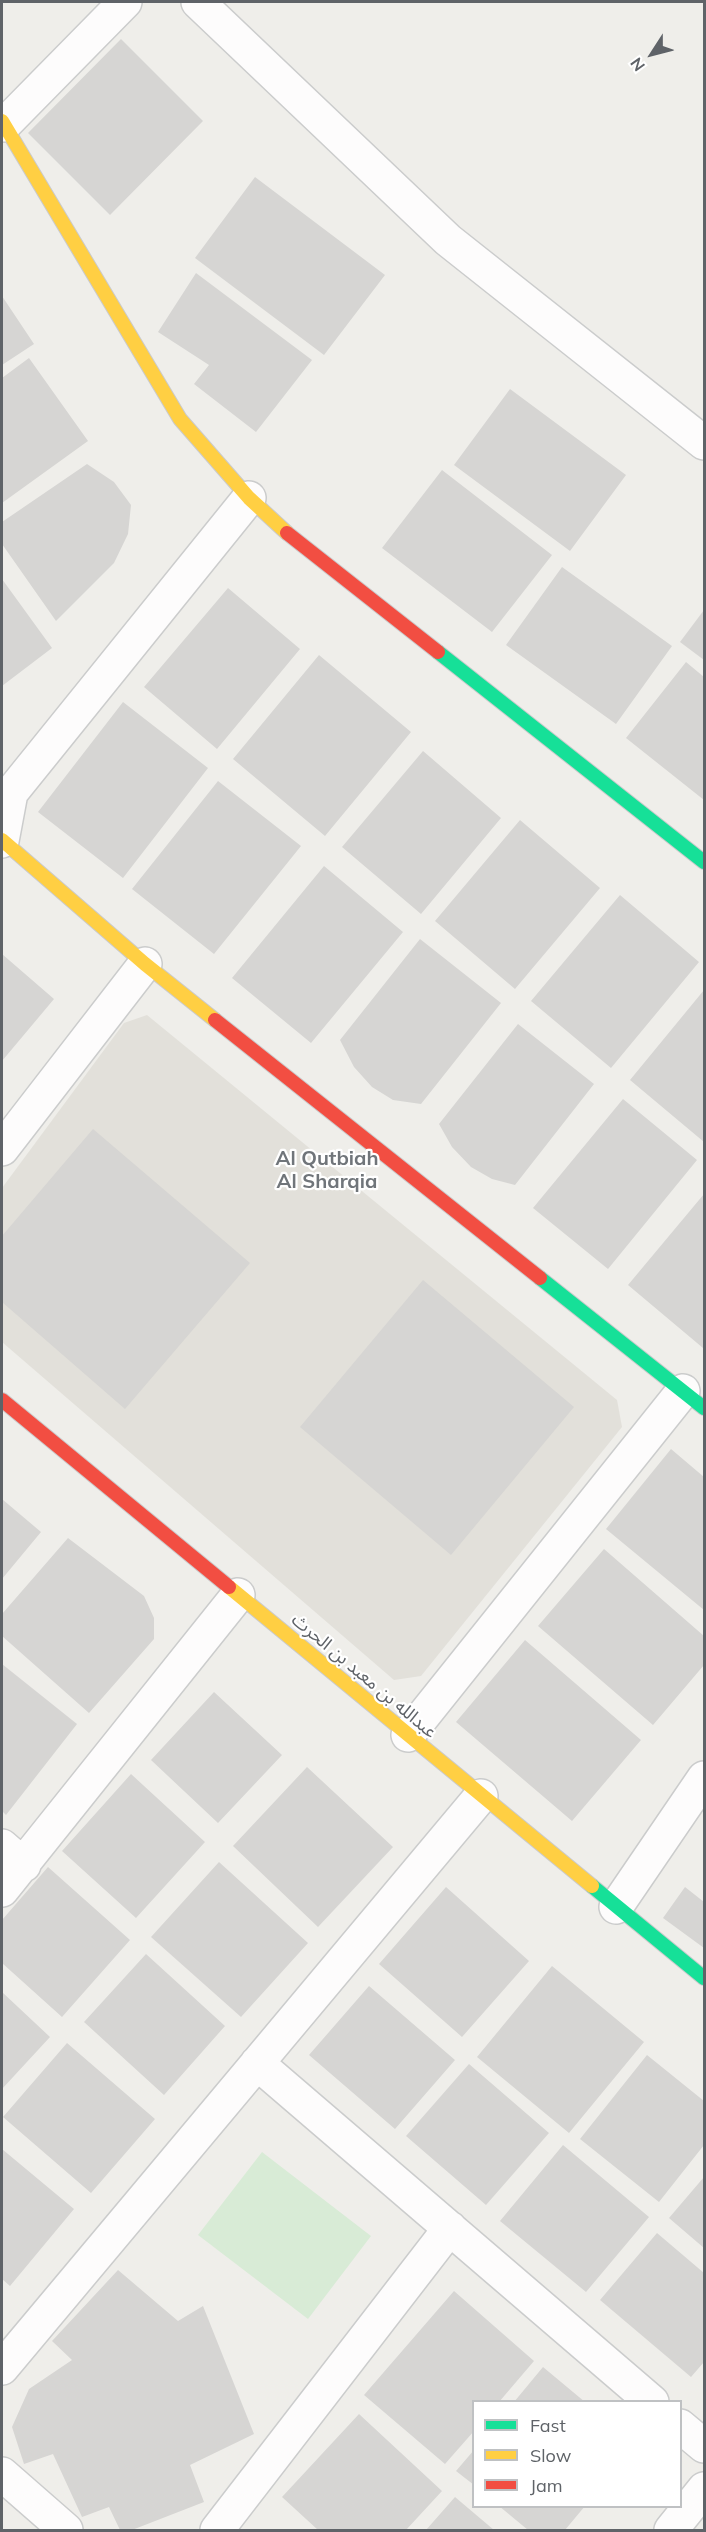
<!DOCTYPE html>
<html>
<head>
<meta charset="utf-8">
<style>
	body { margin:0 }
	#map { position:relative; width:706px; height:2532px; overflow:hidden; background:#efeeea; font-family:Mulish,sans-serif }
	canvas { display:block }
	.frame { position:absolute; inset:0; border:3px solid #5f6368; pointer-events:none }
	.legend { position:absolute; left:472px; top:2400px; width:210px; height:108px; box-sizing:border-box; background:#fff; border:2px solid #bfc1c3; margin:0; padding:8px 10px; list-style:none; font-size:18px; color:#5f6368 }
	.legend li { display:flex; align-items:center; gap:12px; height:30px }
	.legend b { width:30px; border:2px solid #bfc1c3 }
	.north { position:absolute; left:622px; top:24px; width:60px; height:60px; -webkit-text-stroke:4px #fff; paint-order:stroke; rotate:234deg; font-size:16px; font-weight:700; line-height:24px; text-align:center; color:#5f6368 }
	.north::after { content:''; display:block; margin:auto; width:21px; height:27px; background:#5f6368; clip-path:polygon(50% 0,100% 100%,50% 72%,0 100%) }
</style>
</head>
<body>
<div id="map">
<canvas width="706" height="2532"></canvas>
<div class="frame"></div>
<ul class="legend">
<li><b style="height:8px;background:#16e098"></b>Fast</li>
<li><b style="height:8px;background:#ffcf43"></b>Slow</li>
<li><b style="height:8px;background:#f24e42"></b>Jam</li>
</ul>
<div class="north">N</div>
</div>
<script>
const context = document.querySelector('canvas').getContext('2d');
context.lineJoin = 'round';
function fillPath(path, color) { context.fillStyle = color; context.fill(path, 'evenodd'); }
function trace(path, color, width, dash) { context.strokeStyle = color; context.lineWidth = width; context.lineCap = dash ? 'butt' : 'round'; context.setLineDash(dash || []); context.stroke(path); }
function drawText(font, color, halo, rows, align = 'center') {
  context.font = font + ' Mulish,"Noto Sans Arabic",sans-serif'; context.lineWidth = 4.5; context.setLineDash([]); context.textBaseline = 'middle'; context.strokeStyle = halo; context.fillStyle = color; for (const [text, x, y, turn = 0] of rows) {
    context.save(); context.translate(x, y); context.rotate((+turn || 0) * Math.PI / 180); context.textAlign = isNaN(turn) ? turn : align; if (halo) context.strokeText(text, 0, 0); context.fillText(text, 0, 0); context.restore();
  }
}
fillPath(new Path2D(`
	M147 1015 617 1400 622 1427 421 1676 394 1680 2 1342V1188L124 1023Z`), '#e2e0da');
fillPath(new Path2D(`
	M262 2152 371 2236 308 2319 198 2235Z`), '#d8ebd6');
fillPath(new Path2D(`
	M121 39 203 121 110 215 28 133Z
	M255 177 385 275 324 355 195 258Z
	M196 273 312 360 256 432 194 384 209 365 158 332Z
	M2 296 34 344 2 365Z
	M29 358 88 441 2 503V378Z
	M510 389 626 475 570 551 454 465Z
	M87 464 114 482 131 505 128 534 114 563 56 621 2 544V522Z
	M442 470 552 555 492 632 382 548Z
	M562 567 672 646 616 724 506 645Z
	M2 579 52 648 2 686Z
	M228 588 300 649 217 749 144 687Z
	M704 610V660L680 642Z
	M319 655 411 732 325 836 233 759Z
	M686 662 704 677V800L626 738Z
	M123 702 208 768 123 878 38 812Z
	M423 751 501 818 421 914 342 847Z
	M218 781 301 846 214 954 132 889Z
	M520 820 600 888 515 989 435 921Z
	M324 866 403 932 311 1043 232 978Z
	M620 895 699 962 611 1068 531 1001Z
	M420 939 501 1003 421 1104 393 1100 372 1087 354 1067 340 1040Z
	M2 954 54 999 2 1061Z
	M704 990V1142L630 1080Z
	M518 1024 594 1084 515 1185 492 1179 471 1167 452 1147 439 1124Z
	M623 1099 697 1160 608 1269 533 1208Z
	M93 1129 250 1263 125 1409 2 1302V1236Z
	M704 1194V1345L703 1348 628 1285Z
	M423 1280 574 1407 451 1555 300 1427Z
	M671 1449 704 1477V1610L606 1529Z
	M2 1499 41 1532 2 1579Z
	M68 1538 144 1596 154 1618V1639L89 1713 2 1636V1614Z
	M604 1549 704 1636V1665L653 1725 538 1626Z
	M525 1640 641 1740 572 1821 456 1722Z
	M2 1664 77 1724 6 1815 2 1811Z
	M214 1692 282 1755 218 1823 151 1760Z
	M307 1767 393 1847 318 1927 233 1846Z
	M131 1774 205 1842 136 1918 62 1851Z
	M219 1862 308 1943 241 2017 151 1937Z
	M48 1867 130 1940 62 2017 2 1963V1920Z
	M446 1887 529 1961 462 2037 379 1964Z
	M685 1887 704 1902V1948L663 1918Z
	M146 1954 225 2026 164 2095 84 2022Z
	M552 1966 644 2042 569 2133 477 2057Z
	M369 1986 455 2060 395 2129 309 2055Z
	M2 1992 50 2037 2 2089Z
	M67 2043 155 2119 91 2193 3 2117Z
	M647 2055 704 2101V2145L659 2202 580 2139Z
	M469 2064 549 2133 486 2205 406 2136Z
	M563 2145 649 2217 586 2292 500 2221Z
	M2 2149 74 2209 10 2286 2 2279Z
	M704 2177V2248L669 2218Z
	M657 2233 704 2273V2362L691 2377 600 2300Z
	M118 2270 178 2321 203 2306 254 2434 190 2465 204 2502 132 2530H120L109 2507 82 2517 53 2454 24 2464 12 2427 29 2389 72 2360 52 2341Z
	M454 2291 534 2361 499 2402H474V2431L445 2464 364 2395Z
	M543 2367 585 2402H514Z
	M359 2414 442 2491 406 2530H318L282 2497Z
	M474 2450V2485L456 2471Z
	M455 2497 494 2530H426Z
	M499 2506H585L565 2530H528Z`), '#d6d5d3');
const street = new Path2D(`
	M198 2 448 240 704 443
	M4 125 125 2
	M2 841 11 793 249 498
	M2 1149 145 964
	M408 1735 683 1391
	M2 1846 24 1865
	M2 1890 238 1595
	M616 1907 704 1778
	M257 2063 652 2402
	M2 2368 481 1796
	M680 2426 704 2446
	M2 2474 66 2530
	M217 2530 450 2228
	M671 2530 704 2489`);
const fast = new Path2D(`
	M438 652 704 862
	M540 1278 704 1408
	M592 1886 704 1978`);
const slow = new Path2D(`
	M2 121 180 419 249 498 287 533
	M2 840 145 964 215 1020
	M229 1587 592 1886`);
const jam = new Path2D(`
	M287 533 438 652
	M215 1020 540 1278
	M2 1400 229 1587`);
trace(street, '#cbcccc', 36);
trace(fast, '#cacacb', 16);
trace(slow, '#cacacb', 16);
trace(jam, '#cacacb', 16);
trace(street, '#fdfcfc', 33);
trace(fast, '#16e098', 14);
trace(slow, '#ffcf43', 14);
trace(jam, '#f24e42', 14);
drawText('18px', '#5f6368', '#fff', [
	["عبدالله بن معبد بن الحرث",364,1676,40]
]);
drawText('bold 20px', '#70757a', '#fff', [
	["Al Qutbiah",327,1159],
	["Al Sharqia",327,1182]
]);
</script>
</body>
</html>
